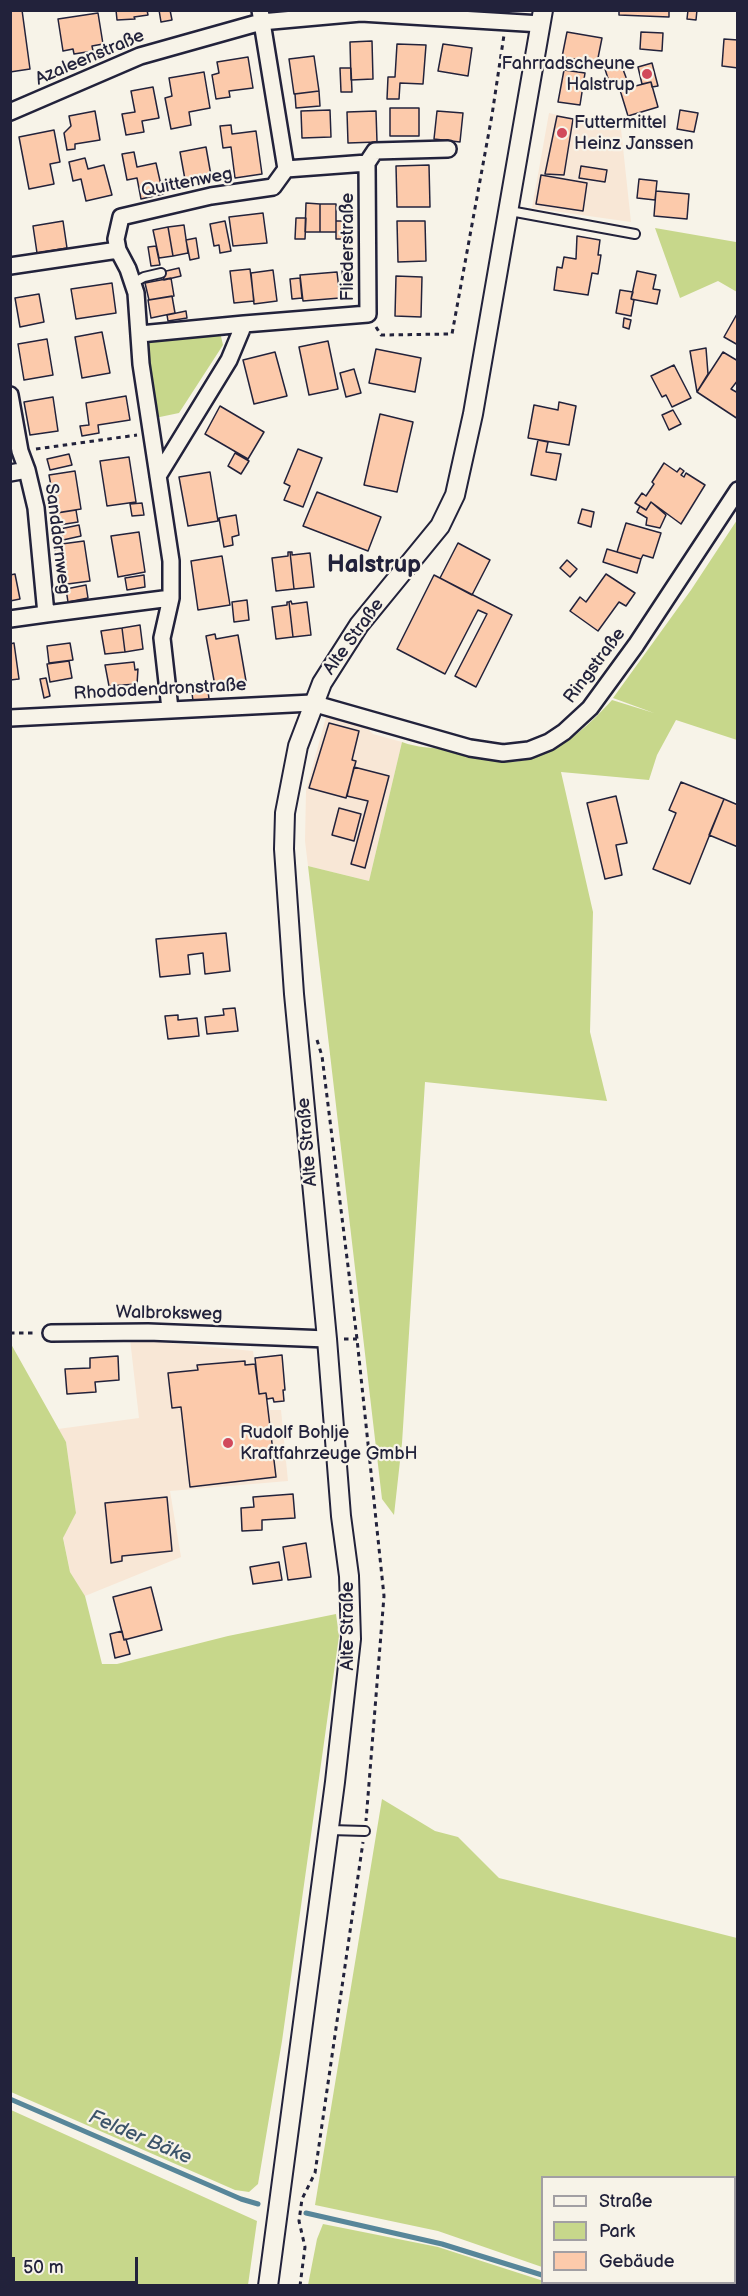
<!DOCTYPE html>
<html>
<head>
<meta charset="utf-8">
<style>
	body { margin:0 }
	#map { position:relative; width:748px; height:2296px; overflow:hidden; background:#f7f3e8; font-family:"Balsamiq Sans",sans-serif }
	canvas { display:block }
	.frame { position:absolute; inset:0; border:12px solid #22223b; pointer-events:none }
	.legend { position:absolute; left:541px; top:2176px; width:195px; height:108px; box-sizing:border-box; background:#f7f3e8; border:2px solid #a29fa3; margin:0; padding:8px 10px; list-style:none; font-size:18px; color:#22223b }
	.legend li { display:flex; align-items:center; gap:12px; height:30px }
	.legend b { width:30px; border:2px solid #a29fa3 }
	.scale { position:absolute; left:12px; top:2257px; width:126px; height:27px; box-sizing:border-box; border:3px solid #22223b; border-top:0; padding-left:8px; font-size:18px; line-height:21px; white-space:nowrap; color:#22223b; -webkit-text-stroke:4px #f7f3e8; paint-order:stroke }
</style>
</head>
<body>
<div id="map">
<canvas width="748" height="2296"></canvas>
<div class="frame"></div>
<ul class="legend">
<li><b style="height:8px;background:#f7f3e8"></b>Straße</li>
<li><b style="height:16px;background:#c7d78b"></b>Park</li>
<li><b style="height:16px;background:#fccaab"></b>Gebäude</li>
</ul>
<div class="scale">50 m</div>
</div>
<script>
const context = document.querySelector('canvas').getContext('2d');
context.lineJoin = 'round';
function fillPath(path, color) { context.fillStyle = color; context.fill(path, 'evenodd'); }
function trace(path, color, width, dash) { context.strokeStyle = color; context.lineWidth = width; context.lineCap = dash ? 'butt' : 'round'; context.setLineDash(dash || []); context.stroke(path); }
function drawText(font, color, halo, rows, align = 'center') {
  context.font = font + ' "Balsamiq Sans",sans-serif'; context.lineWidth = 4.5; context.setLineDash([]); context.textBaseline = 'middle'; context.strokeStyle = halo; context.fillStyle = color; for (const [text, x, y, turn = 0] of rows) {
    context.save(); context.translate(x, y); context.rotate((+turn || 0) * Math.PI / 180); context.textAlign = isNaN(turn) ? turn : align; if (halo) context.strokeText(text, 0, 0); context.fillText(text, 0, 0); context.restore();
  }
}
fillPath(new Path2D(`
	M549 113 621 129 631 222 532 208Z
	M326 717 365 726 373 734 402 742 369 881 308 866 305 841 306 791Z
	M130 1339 253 1351 259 1393H266L270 1410H281L288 1481 170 1491 181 1557 85 1596 70 1572 63 1537 76 1513 66 1442 58 1429 139 1418Z`), '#f8e7d6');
fillPath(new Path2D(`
	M737 176V292L718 281 680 298 655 228 736 242Z
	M220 332 223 345 179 413 155 418 145 343Z
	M737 520V740L676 720 657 755 649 780 561 772 593 912 590 1032 607 1101 425 1082 402 1443 394 1515 382 1499 308 866 369 881 402 742C417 748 432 747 447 750 468 755 490 763 511 762 551 760 587 728 612 700L654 713 613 698 691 590Z
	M11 1344 66 1442 76 1513 63 1538 70 1572 85 1596 102 1664H117L228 1636 336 1614 339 1636 282 2041 258 2184 249 2192 235 2190 11 2092Z
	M382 1799 435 1831 458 1837 499 1878 737 1938V2285L599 2286 590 2283 734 2282V2178H542V2267L438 2231 315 2205Z
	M11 2110 257 2221 248 2285H11Z
	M323 2224 438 2247 556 2285H308L317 2239Z`), '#c7d78b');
trace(new Path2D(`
	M10 2099 241 2199 258 2204
	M306 2213 442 2244 542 2275
	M566 2282 574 2286`), '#578699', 5);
const building = new Path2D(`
	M10 10H22L30 69 10 72Z
	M116 10H147L148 15 134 17 135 19 117 20Z
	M159 10H170L172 20 161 22Z
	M619 10H669V17L619 15Z
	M688 10H697L696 20 687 19Z
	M98 13 103 44 92 46 93 51 74 54 73 49 63 51 58 19Z
	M567 32 602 38 597 63 562 57Z
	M641 32 663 33 662 51 640 49Z
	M724 39 738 40V68L722 66Z
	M372 41 373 79 351 80 350 42Z
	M397 44 426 45 423 84 400 83 399 99H387L388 77H395Z
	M443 44 472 48 468 76 438 71Z
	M314 56 319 91 294 94 289 59Z
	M248 57 253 88 229 91 230 97 216 99 212 75 219 73 217 62Z
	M652 63 658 86 652 87 651 82 642 84 638 67Z
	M621 64 627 80 610 85 605 69Z
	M340 68H351L352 92H341Z
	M564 70 585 73 580 105 558 102Z
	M204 72 210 108 189 112 191 125 171 129 165 98 172 96 169 78Z
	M651 82 658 107 628 116 620 90Z
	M153 87 159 118 142 121 144 132 126 135 122 114 135 112 131 91Z
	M319 91 320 106 296 108 295 94Z
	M390 108H419V136H390Z
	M330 110 331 137 302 138 301 111Z
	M680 110 698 113 694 132 677 129Z
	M95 111 100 140 75 144V149L67 150 64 133 71 126 69 116Z
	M376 111 377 142 348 143 347 112Z
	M437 111 463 113 460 142 434 139Z
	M557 116 573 119 564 175 545 174Z
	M231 125 232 134 256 131 262 174 235 178 231 147 223 148 220 126Z
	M54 130 60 162 50 164 54 184 29 189 19 137Z
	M206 147 212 181 186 185 180 152Z
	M134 152 137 167 156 163 163 194 141 199 137 178 127 180 122 154Z
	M85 158 88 169 104 165 112 195 86 201 81 179 73 181 69 162Z
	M429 165 430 207H397L396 166Z
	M581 166 607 170 605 182 579 178Z
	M541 175 587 183 583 211 536 204Z
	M639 179 657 181 655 200 637 198Z
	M656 191 689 194 687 219 654 216Z
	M306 203 320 204V232H305Z
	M320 204H336V232H320Z
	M263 213 267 243 233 246 229 217Z
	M296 218H306L305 239H295Z
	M63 221 67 248 37 253 33 226Z
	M225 221 231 251 220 253 219 245 214 246 210 224Z
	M336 221H348V232H343V239H336Z
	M397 221H425L426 261 398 262Z
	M184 225 188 253 173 256 168 227Z
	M168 227 173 256 159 258 153 230Z
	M577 236 600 240 598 255H601L598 274 592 273 588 295 554 290 557 267 562 268 564 257 576 259Z
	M196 238 199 258 190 260 186 240Z
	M156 246 160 265 151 266 148 247Z
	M179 268 181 276 164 280 162 272Z
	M250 269 254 301 234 303 230 271Z
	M273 270 277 301 254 304 251 273Z
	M351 270 352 289 344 290 342 271Z
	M637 271 656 275 653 289 660 290 657 304 631 299Z
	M337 272 340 298 303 301 300 275Z
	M396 276 422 277 421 317 395 316Z
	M171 278 174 296 149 300 145 283Z
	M300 278 302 298 292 299 290 279Z
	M112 283 116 313 76 319 71 289Z
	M620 290 633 292 631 299 634 300 631 316 616 313Z
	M39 294 44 322 20 327 15 298Z
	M172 296 175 313 151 318 148 300Z
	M186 311 187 318 168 321 167 315Z
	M737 314H738V345L724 337Z
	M624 318 631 320 629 329 623 327Z
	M102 332 110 373 82 378 75 337Z
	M47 339 53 375 24 380 18 344Z
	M328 341 338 389 309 395 299 347Z
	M706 348 708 374 697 392 690 351Z
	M376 349 421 358 415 392 369 383Z
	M275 352 287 396 254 404 243 360Z
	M723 352 738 361V380L731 389 738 393V419L697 392Z
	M674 365 691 398 672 407 666 395 662 397 651 376Z
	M354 369 361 393 346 397 340 373Z
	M126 396 130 420 98 425 99 433 82 436 80 426 89 425 86 403Z
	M53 397 58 431 30 435 24 402Z
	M559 402 576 406 569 445 528 438 534 405 558 410Z
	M220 406 264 432 248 459 205 434Z
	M673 410 681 424 669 430 662 415Z
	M380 414 413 422 397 492 364 485Z
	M538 440 548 442 546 452 561 454 556 480 531 475Z
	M298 449 322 458 303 507 284 500 290 486 284 483Z
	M235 453 249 461 241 474 228 466Z
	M69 454 72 465 50 470 47 459Z
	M129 457 136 502 107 506 100 461Z
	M664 463 677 472 680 468 684 471 681 475 684 477 686 473 705 485 681 524 651 502 646 510 635 503 642 493 646 496 654 484 652 482Z
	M75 471 81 509 56 513 49 475Z
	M210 472 218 521 188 526 179 477Z
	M317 492 381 517 368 551 303 526Z
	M651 502 666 515 660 528 646 525 647 518 637 512 640 506 646 510Z
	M142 503 144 515 132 516 130 504Z
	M582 509 594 512 591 527 578 523Z
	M76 510 78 522 59 525 57 513Z
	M236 515 239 535 232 537 233 545 224 547 219 518Z
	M626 523 661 533 653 558 643 555 641 559 617 552Z
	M79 525 81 536 63 540 60 529Z
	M139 532 145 572 118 577 111 536Z
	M84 541 90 581 60 585 54 545Z
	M458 543 490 560 472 595 440 578Z
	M607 549 641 559 637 573 603 562Z
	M288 552H290L294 589 276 591 272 558 288 556Z
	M290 552H292V555L310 553 314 587 294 589Z
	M222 556 230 605 198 610 191 561Z
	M567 560 577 569 570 577 560 568Z
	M15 574 20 599 10 601V575Z
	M606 574 635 593 626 606 619 602 598 631 570 611 580 597 586 602Z
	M144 575 145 587 127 590 125 578Z
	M434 575 512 615 476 687 455 676 487 614 478 610 445 674 397 649Z
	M86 585 88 598 68 602 66 589Z
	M247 600 249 620 234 622 232 602Z
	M291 601 292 604 307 602 311 635 293 637 289 602Z
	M287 602H289L293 637 276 639 272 607 287 605Z
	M140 625 143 649 125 652 122 628Z
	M122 628 125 652 105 654 101 631Z
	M215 634 216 639 238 635 246 681 215 686 206 636Z
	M14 643 19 679 10 680V644Z
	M70 643 73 660 49 663 47 646Z
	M69 661 72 678 50 682 47 664Z
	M134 662 135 670 138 669 137 684 109 686 105 665Z
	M46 678 50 696 44 698 40 679Z
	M207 682 209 699 193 701 192 693H185L183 685Z
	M329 723 359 731 352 760 356 761 346 798 309 788Z
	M354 767 389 776 365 868 351 864 368 801 347 796Z
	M681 782 724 799 690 884 653 869 676 813 669 810Z
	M616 796 627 843 616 845 622 875 605 879 587 803Z
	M724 799 738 805V847L709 835Z
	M339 808 361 814 354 841 332 835Z
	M226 933 230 971 205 974 203 953 188 955 190 974 160 977 156 939Z
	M235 1008 238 1031 207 1034 205 1017 224 1015 223 1009Z
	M178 1015V1020L197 1018 199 1036 168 1039 165 1016Z
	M282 1355 285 1390H283L284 1401 274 1402 273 1398 267 1399 266 1393 259 1394 255 1358Z
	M118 1356 119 1380 95 1382 96 1392 67 1394 65 1369 90 1368V1358Z
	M245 1361V1365L255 1364 259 1394 266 1393 276 1477 190 1487 181 1407 172 1408 168 1373 198 1370 197 1365Z
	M293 1494 295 1518 262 1520V1530L242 1531 241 1508 254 1507 253 1497Z
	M167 1497 172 1551 122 1556V1561L111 1563 105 1503Z
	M306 1543 311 1577 288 1580 283 1547Z
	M279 1562 282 1580 253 1584 250 1567Z
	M151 1587 162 1630 124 1640 113 1597Z
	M122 1631 124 1640 126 1639 130 1654 115 1658 110 1634Z`);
fillPath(building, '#fccaab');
trace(building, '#22223b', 1.5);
const service = new Path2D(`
	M510 211 635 234
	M133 283 144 277 161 273
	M330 1830 365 1831`);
const minor = new Path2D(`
	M10 112 140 56 261 22 361 13 541 24
	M367 163 375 151 448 149
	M10 266 118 250
	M140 334 244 324
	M10 395 20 451 27 470 36 508 46 614 10 619
	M10 473 27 470
	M158 476 229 360 244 324 368 314 367 163 286 169 260 10
	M46 614 171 598
	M170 709 162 638 171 598V561L141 364 136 293 128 269 118 250 116 239 121 217 211 196 273 187 286 169
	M10 718 312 703 470 748 503 753 529 750 549 742 564 732 590 708 636 645 738 490
	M51 1333 148 1332 327 1339`);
const tertiary = new Path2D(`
	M268 2286 335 1782 351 1639 349 1576 341 1516 327 1339 294 994 284 849 285 813 298 746 322 683 359 625 440 526 455 495 473 414 543 10`);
trace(service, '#22223b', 12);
trace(minor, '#22223b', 20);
trace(tertiary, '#22223b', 22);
trace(new Path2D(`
	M376 327 381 335 452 334 492 115 504 35
	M36 449 137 435
	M317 1040 322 1056 357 1339 384 1596 366 1821
	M10 1333H37
	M344 1339H357
	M300 2286 305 2247 299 2221 302 2199 315 2173 363 1842`), '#22223b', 3, [4.5, 4.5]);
trace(service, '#f7f3e8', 8);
trace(minor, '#f7f3e8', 15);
trace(tertiary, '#f7f3e8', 18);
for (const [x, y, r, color] of [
	[647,74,6,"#d1495b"],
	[562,133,6,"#d1495b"],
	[228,1443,6,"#d1495b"]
]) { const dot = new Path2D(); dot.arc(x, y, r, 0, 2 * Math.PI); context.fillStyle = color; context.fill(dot); trace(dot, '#f7f3e8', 2); }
drawText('18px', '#22223b', '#f7f3e8', [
	["Azaleenstraße",90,58,-23],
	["Quittenweg",187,183,-11],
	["Fliederstraße",348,247,-90],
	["Sanddornweg",57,539,83],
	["Alte Straße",354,637,-54],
	["Ringstraße",595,666,-53],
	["Rhododendronstraße",160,690,-3],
	["Alte Straße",308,1142,-95],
	["Walbroksweg",169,1314,1],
	["Alte Straße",348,1626,-90]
]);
drawText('18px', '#22223b', '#f7f3e8', [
	["Fahrradscheune",635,64,"right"],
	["Halstrup",635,85,"right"],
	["Futtermittel",574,123],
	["Heinz Janssen",574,144],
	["Rudolf Bohlje",240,1433],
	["Kraftfahrzeuge GmbH",240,1454]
], 'left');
drawText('italic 20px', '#3c546a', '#f7f3e8', [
	["Felder Bäke",140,2138,23]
]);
drawText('bold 24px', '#22223b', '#f7f3e8', [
	["Halstrup",374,566]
]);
</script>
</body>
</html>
